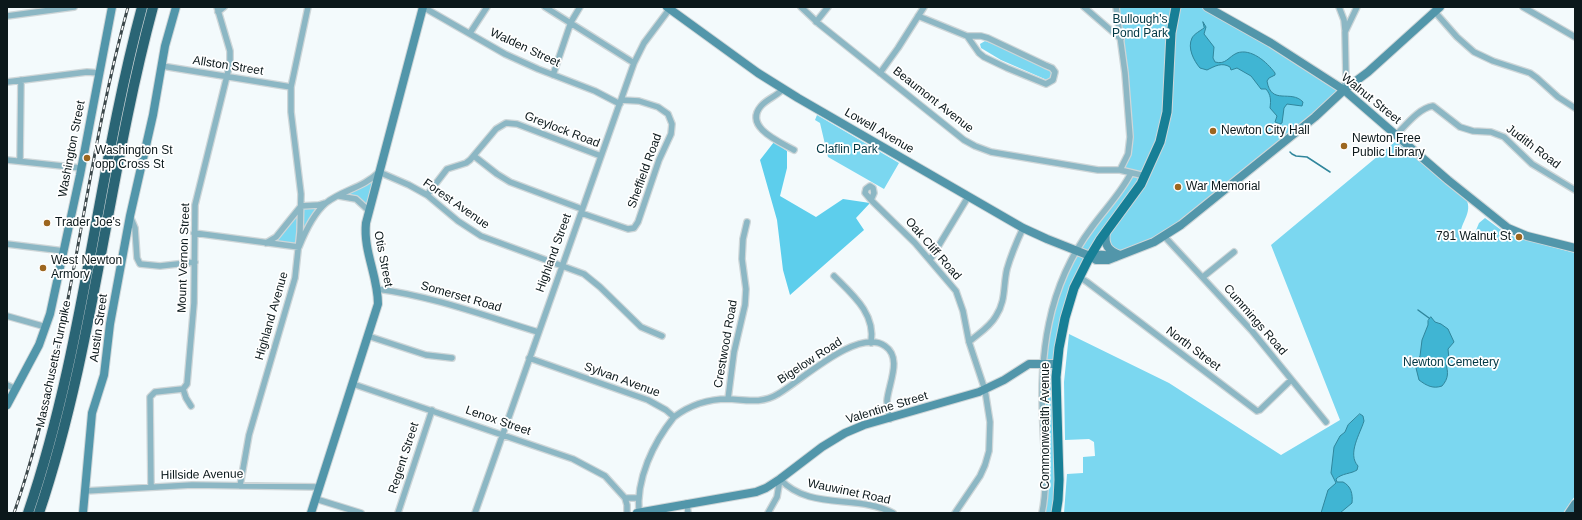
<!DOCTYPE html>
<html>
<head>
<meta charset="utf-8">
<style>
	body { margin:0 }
	#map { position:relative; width:1582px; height:520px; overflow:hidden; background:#f3fafc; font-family:Helvetica,sans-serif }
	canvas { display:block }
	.frame { position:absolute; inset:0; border:8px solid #0b181b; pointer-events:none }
</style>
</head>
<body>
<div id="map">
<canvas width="1582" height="520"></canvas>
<div class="frame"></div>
</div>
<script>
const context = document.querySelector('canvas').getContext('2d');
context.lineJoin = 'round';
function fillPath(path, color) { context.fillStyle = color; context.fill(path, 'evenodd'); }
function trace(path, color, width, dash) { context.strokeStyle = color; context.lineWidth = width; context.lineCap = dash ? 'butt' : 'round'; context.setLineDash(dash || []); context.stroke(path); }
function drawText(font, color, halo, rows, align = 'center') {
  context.font = font + ' Helvetica,sans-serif'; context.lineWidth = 3.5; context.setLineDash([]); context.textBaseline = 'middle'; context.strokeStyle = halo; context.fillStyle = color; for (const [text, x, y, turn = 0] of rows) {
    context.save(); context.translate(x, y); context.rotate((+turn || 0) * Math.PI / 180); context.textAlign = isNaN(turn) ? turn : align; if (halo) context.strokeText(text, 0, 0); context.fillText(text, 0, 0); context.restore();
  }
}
fillPath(new Path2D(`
	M1116 7H1207L1344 90 1181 225 1120 255 1105 242 1087 260 1059 348 1056 513H1042L1043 505 1042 390 1049 324 1068 267 1131 173 1120 170 1129 145Z
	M985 41C999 46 1046 64 1053 74L1050 79 1047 80 1001 60 981 48 980 44Z
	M817 115 899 163 884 189 828 157 820 123 815 120Z
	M1396 141 1467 201C1473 216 1455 227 1463 239L1468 241 1472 240 1479 223 1485 218 1508 235 1575 253V496L1563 513H1064L1067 474 1083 473V457L1095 456 1094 442 1089 439 1065 440 1064 382 1069 334 1169 383 1281 455 1340 420 1271 245Z
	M374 178 368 210 363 204 339 196Z
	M301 206H311L320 209 299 247 271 240Z`), '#7bd7f0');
fillPath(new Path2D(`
	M774 142 787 151V168L780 196 816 217 843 199 870 203 856 218 864 230 790 295 783 270 777 220 760 160Z`), '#5dceec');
const water = new Path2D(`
	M1203 22 1206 27 1204 34 1214 47 1213 58 1215 62C1226 65 1228 57 1237 53 1251 48 1267 62 1275 73V75L1269 78 1267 81C1271 106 1291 89 1303 102L1302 106 1287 104 1284 108 1282 123 1280 124 1275 122 1277 116 1270 108C1271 100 1271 95 1266 89H1261L1251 76 1237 68 1231 70 1230 67C1222 62 1215 66 1207 70L1200 68C1194 61 1187 48 1192 38 1194 34 1200 31 1204 28Z
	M1431 317 1435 322 1441 324 1448 329 1454 342 1448 349 1449 359 1446 364C1448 372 1449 378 1442 386 1433 389 1427 386 1419 380L1415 364 1420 356 1422 340 1428 325V321Z
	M1360 414 1363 416 1364 421C1360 434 1347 454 1358 466L1357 470C1351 474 1342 473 1336 479L1337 482H1343C1351 486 1353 494 1352 503L1340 513H1321L1328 490 1336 483 1331 473 1334 447 1340 436 1345 432 1348 425Z`);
fillPath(water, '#40b5d3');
trace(water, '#30869c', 1);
trace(new Path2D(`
	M1290 152 1292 154 1296 156 1307 157 1330 172
	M1418 310 1429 318`), '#30869c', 1.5);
const street = new Path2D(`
	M423 7 505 54 538 69 595 91 620 104
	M545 7 634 63
	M801 7 819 24 964 140 975 146 991 152 1098 170H1120L1145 176
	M1084 7 1121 39
	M1116 7 1125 73 1130 137 1128 154 1120 170
	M1339 7 1344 20 1345 30
	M1523 7 1575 37
	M218 12 224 7
	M1435 12 1457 37 1474 52 1493 61 1530 73 1537 78 1558 97 1575 108
	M7 16 74 7
	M918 16 967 36 979 53 984 57 1007 68 1046 84 1053 80 1055 72 1052 68 1045 65 988 38 981 36H967
	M816 22 828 7
	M470 33 487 7
	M162 66 291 87
	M880 73 898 48 924 7
	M553 75 571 22 580 7
	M7 82 87 72 100 73
	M783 89C777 96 767 99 761 106 743 127 780 142 794 150
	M1344 90 1346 77 1345 32 1357 7
	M1396 135C1406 125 1419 108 1433 106L1460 127 1473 131 1491 132 1504 137 1532 164 1575 190
	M474 156 497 174 510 182 582 209
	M7 160 81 168
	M20 161 21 80
	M427 195 447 169 466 163 470 160 496 129 506 123 517 124 601 156
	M339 196 356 199 368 210
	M871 200 865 193 866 189 870 186 873 188 874 193 871 200 915 243 956 291 963 311 969 342 985 390 990 422 989 451 985 465 980 476 955 513
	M581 213 628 229 634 228 638 222 659 160 671 134 672 124 668 114 658 107 639 101 621 100
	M130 216 135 228 137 258 140 264 160 266 195 262
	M194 233 299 247C305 232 313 214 326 203 342 190 363 188 379 172L409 185 427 195 458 221 481 236 584 274 600 287 641 327 662 336
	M1164 236 1252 331 1326 422
	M266 243 276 237 301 206 319 205 325 203
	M7 244 64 251
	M930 260 968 197
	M834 276C853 295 876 314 871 343
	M1079 277 1087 282 1257 411 1260 410 1291 380
	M1203 277 1234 252
	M377 289C432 296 485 316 538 332
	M7 316 46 327
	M368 336 426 355 452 358
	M969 342C978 334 990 327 996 316 1006 301 1003 286 1007 269 1011 255 1017 241 1023 228
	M529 358 648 400 666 410 674 417C653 443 636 479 639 513
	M353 384 573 459 605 476 625 498H638
	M7 385 16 389
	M183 389 186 398 191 406
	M728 399 734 352 745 305 746 289 742 259 743 239 747 222
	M674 417C690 405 708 399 728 399 746 400 762 404 778 394 801 381 858 327 885 346 903 358 888 385 887 401 887 407 888 413 890 419
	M780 479C809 511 858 494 893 513
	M240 486 249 435 295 278 300 232 301 194 291 112V87L308 7
	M151 487 150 397 155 392 183 389 187 384 194 303 195 205 227 76 230 63V51L217 7
	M85 491 192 485 320 487
	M625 498 627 505V513
	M316 499 361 513
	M687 503 688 513
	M398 513 432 410
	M475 513 634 63 644 43 671 7
	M768 513 777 497 780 479
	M1042 513C1048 485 1044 454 1043 425 1041 392 1042 356 1049 323 1056 289 1071 255 1092 227 1105 209 1121 193 1131 173`);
const secondary = new Path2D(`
	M667 7 758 73 798 98 1023 228 1047 239 1090 256 1096 260H1108L1154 242 1181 225 1315 117 1344 90 1368 72 1440 7
	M1207 7 1271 43 1344 90 1448 180 1508 228 1527 236 1575 248
	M1106 232C1104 245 1108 251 1120 255
	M1090 256C1099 254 1107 254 1115 257
	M7 405 39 345 50 314 80 175 112 7
	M83 513 92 413 104 375 110 324 130 216 153 115 165 46 176 7
	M311 513 378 304C378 276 363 251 366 223L423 7
	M637 513 756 492 766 488 780 479 822 447 845 433 864 425 979 392 1004 380 1029 364H1057
	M1569 513 1575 504`);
const primary = new Path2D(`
	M1056 513 1058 500 1059 480 1056 377 1059 348 1065 318 1074 288 1088 260 1100 240 1141 184 1160 142 1167 112 1171 33 1176 7`);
const highway = new Path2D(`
	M28 513C84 349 97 174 142 7
	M39 513C94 349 108 174 153 7`);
trace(street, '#ced6d8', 8);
trace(secondary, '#ced6d8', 10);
trace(primary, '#ced6d8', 11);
trace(highway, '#ced6d8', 12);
trace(street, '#8cb7c4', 5.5);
trace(secondary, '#5296aa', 8);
trace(primary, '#177f96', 9);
trace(highway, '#2a6575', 10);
const rail = new Path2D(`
	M14 513C71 349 82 174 128 7`);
trace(rail, '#3b474a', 3);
trace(rail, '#fff', 1.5, [4.5]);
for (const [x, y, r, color] of [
	[1213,131,4,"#9c661f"],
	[1344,146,4,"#9c661f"],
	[87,158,4,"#9c661f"],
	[1178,187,4,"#9c661f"],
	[47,223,4,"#9c661f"],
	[1519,237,4,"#9c661f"],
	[43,268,4,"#9c661f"]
]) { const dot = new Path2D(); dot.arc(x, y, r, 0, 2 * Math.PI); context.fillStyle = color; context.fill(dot); trace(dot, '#fff', 1.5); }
drawText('12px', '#003744', '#fff', [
	["Bullough's",1140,20],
	["Pond Park",1140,34],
	["Claflin Park",847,150],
	["Newton Cemetery",1451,363]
]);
drawText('12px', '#0b181b', '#fff', [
	["Walden Street",525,48,25],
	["Allston Street",228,66,9],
	["Walnut Street",1371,99,39],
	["Beaumont Avenue",933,100,38],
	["Greylock Road",562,130,21],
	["Lowell Avenue",879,131,30],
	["Judith Road",1533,147,37],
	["Washington Street",72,149,-79],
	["Sheffield Road",645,171,-70],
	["Forest Avenue",456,204,35],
	["Oak Cliff Road",933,249,49],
	["Highland Street",554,253,-70],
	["Mount Vernon Street",184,258,-88],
	["Otis Street",383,259,79],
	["Somerset Road",461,297,16],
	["Highland Avenue",272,316,-74],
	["Cummings Road",1255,320,49],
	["Austin Street",99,328,-82],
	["Crestwood Road",726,344,-80],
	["North Street",1193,349,37],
	["Bigelow Road",810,361,-33],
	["Massachusetts Turnpike",54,364,-78],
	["Sylvan Avenue",622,380,20],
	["Valentine Street",887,408,-17],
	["Lenox Street",498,421,19],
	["Commonwealth Avenue",1046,426,-90],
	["Regent Street",404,458,-72],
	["Hillside Avenue",202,475,-1],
	["Wauwinet Road",849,492,12]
]);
drawText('12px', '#0b181b', '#fff', [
	["Newton City Hall",1221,131],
	["Newton Free",1352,139],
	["Public Library",1352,153],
	["Washington St",95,151],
	["opp Cross St",95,165],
	["War Memorial",1186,187],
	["Trader Joe's",55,223],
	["791 Walnut St",1511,237,"right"],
	["West Newton",51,261],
	["Armory",51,275]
], 'left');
</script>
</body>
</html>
